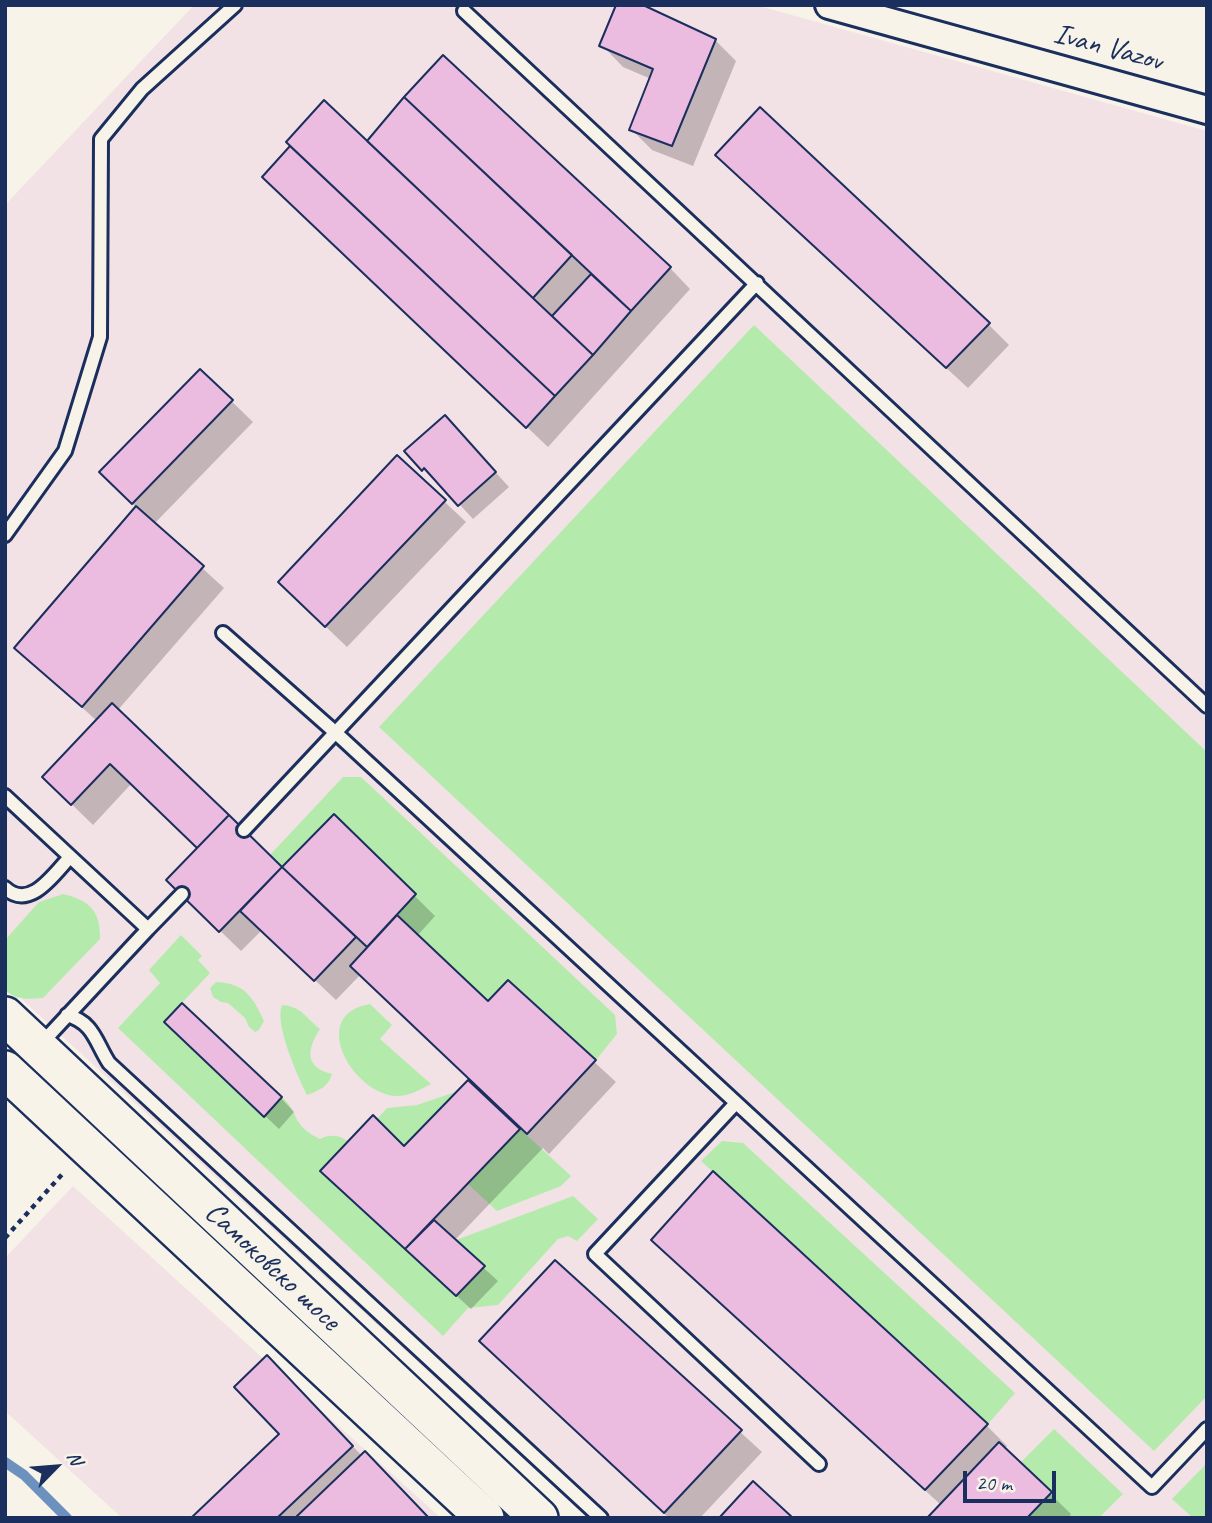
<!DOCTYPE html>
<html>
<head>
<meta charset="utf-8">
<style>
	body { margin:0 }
	#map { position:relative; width:1212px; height:1523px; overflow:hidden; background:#f7f3e8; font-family:Caveat,sans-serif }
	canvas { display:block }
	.frame { position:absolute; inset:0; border:7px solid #1b2f5e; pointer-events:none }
	.north { position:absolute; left:21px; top:1432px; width:70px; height:70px; -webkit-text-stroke:5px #f7f3e8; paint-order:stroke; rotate:65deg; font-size:19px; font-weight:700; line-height:28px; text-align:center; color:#1b2f5e }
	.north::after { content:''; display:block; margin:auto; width:24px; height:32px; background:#1b2f5e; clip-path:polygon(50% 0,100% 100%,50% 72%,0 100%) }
	.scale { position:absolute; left:963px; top:1471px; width:93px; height:32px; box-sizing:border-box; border:4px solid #1b2f5e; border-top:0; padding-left:9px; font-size:21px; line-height:24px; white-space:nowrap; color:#1b2f5e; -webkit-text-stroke:5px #f7f3e8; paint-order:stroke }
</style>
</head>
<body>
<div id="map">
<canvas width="1212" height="1523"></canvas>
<div class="frame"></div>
<div class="north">N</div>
<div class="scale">20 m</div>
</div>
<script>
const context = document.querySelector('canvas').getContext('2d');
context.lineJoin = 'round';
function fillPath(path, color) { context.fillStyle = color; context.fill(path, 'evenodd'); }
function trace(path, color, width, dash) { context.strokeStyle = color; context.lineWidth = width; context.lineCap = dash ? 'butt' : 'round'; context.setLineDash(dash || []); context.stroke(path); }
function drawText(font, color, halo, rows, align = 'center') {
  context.font = font + ' Caveat,sans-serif'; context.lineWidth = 7; context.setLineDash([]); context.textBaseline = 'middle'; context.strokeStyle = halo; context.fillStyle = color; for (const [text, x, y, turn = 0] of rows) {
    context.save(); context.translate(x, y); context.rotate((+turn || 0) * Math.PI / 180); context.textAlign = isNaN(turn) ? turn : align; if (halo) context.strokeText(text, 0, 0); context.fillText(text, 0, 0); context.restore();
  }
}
fillPath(new Path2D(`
	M194 5H756L1207 131V1518H588L5 984V205Z
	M73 1186 235 1333 441 1518H122L5 1411V1258Z`), '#f3e2e5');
fillPath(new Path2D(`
	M754 325 1207 752V1396L1154 1451 379 727Z
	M343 777H361L615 1015 617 1034 596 1060 509 980 488 1001 397 915 415 893 334 814 282 867 270 855Z
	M63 894C89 900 101 911 100 939L43 998C29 999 14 1001 5 989V940L39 902Z
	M181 935 202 956 198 960 210 973 164 1022 263 1116 282 1097C301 1115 290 1124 320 1139 330 1134 339 1135 348 1141L320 1172 456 1296 485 1266 456 1240 573 1196 598 1219 577 1241 568 1236 558 1239 498 1305 468 1308 443 1336 118 1028 160 983 149 970Z
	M216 982C245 983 253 997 264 1021L259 1030 255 1032 249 1027 245 1018 228 1003 221 1002 213 997 210 988Z
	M370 1004 392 1025 380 1039 431 1084C419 1090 408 1097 395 1096 351 1092 308 1014 370 1004Z
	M282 1005C301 1006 306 1018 320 1029 307 1049 304 1067 332 1074 328 1087 320 1090 307 1095 298 1077 274 1024 282 1005Z
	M458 1091 404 1146 377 1119 387 1108 417 1105Z
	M520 1129 571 1176 561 1186 497 1211 468 1184Z
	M722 1141 743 1143 1015 1393 988 1424 701 1161Z
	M1054 1429 1123 1494 1099 1518H1027L1021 1462Z
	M1207 1463V1518H1193L1172 1499Z`), '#b4ebad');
fillPath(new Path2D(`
	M715 40 736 61 693 166 652 150 631 129 651 79 623 67 602 45Z
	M367 143 670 268 690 289 548 447 264 177 292 146Z
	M738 176 988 324 1009 345 968 388Z
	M200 371 253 422 154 524 224 588 117 711 282 869 334 816 435 916 417 936 488 1003 508 983 616 1082 549 1154 543 1148 454 1241 498 1281 471 1309 343 1192 404 1149 470 1080 361 974 336 1000 262 930 241 951 168 880 199 848 132 783 93 825 44 777 97 721 16 648 137 508 101 472Z
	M445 417 509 487 473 519 439 482 437 483 423 469Z
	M397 457 466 522 347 647 301 603Z
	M180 1036 281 1098 294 1112 279 1129Z
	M675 1261 986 1425 1007 1446 1004 1449 1071 1514 1068 1518H929L941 1505Z
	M555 1262 762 1452 700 1518H669L502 1362Z
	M295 1385 362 1456 428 1518H193L281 1434Z`), '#0003');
trace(new Path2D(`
	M5 1462 24 1475 67 1518`), '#6c91be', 10);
const building = new Path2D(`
	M616 5H643L716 39 672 146 629 130 653 69 599 46Z
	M443 55 671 267 631 311 404 97Z
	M404 97 572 255 533 298 367 141Z
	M324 100 593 355 555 396 286 142Z
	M760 107 990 323 946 368 715 155Z
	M290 146 555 396 526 428 262 177Z
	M591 274 631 311 593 355 552 316Z
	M200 369 233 400 132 504 99 472Z
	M445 415 496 472 458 506 424 468 422 471 404 451Z
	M397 455 446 500 325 627 278 582Z
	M136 506 204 566 82 707 14 648Z
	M112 703 229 815 197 848 110 764 71 805 42 777Z
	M334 814 416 894 367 947 282 867Z
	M229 815 282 867 219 932 166 880Z
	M282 867 356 937 314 981 240 911Z
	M397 915 488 1001 508 980 596 1060 527 1134 350 966Z
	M182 1003 282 1097 264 1117 164 1022Z
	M468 1080 520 1129 405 1249 320 1171 373 1115 404 1146Z
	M713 1171 988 1424 925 1490 651 1240Z
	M434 1220 485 1266 456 1296 405 1249Z
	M555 1260 742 1430 664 1513 479 1341Z
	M267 1355 353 1446 277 1518H191L279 1434 234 1387Z
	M999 1442 1052 1492 1027 1518H927Z
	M365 1451 429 1518H295Z
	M753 1481 793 1518H719Z`);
fillPath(building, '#ebbcdf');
trace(building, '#1b2f5e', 2);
const service = new Path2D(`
	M464 11 1207 706
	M5 535 65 451 100 337 101 139 142 89 235 5
	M223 633 336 733 1152 1487 1207 1429
	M5 796 148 929 40 1045
	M244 830 757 283
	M5 888C30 911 54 874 70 857
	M148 929 182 894
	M67 1015C94 1023 95 1041 109 1063L601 1518
	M736 1103 595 1254 819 1464`);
const minor = new Path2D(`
	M829 5 1207 110`);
const secondary = new Path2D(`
	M5 1016 539 1518
	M5 1070 485 1518`);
trace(service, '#1b2f5e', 18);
trace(minor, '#1b2f5e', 32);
trace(secondary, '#1b2f5e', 42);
trace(new Path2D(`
	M5 1238 65 1171`), '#1b2f5e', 4.5, [5, 5]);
trace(service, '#f7f3e8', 12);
trace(minor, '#f7f3e8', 26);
trace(secondary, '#f7f3e8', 37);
drawText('30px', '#1b2f5e', '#f7f3e8', [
	["Ivan Vazov",1108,48,15],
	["Самоковско шосе",272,1267,43]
]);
</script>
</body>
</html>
